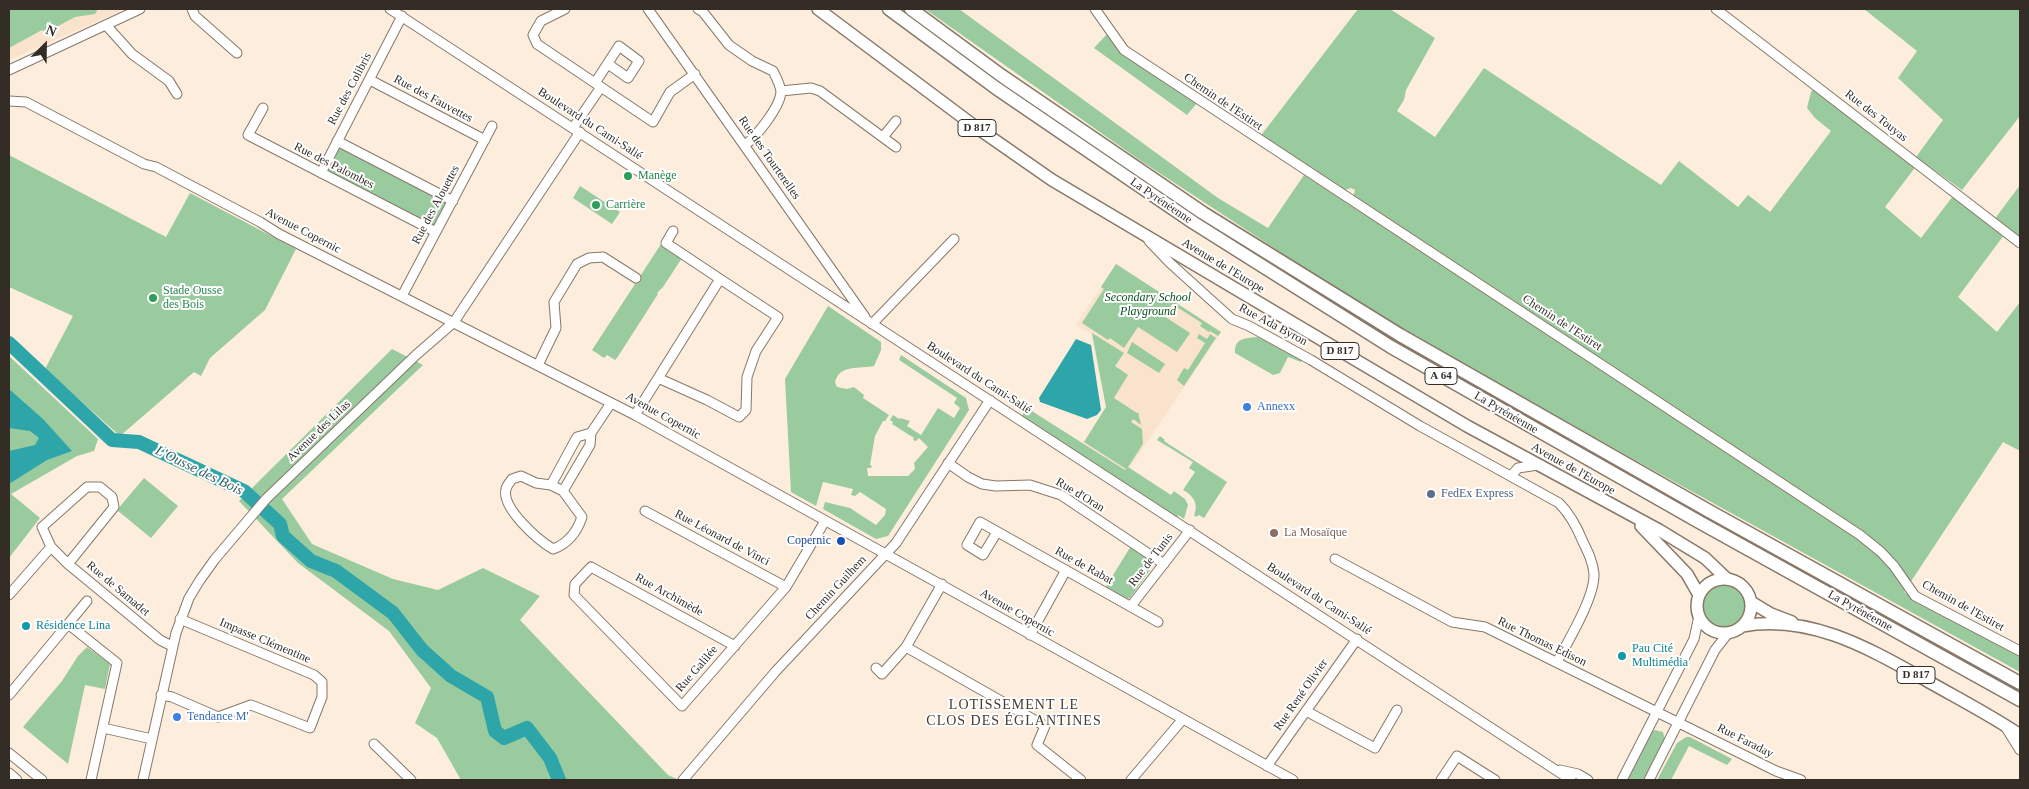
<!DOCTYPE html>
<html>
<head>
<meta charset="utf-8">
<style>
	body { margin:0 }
	#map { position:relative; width:2029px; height:789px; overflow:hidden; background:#fdeddc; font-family:"Times New Roman",serif }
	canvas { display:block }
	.frame { position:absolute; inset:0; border:10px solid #332d26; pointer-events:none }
	.north { position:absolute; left:20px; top:20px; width:50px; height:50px; -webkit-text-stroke:4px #fff; paint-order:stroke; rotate:23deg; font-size:14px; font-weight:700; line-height:20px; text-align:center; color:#332d26 }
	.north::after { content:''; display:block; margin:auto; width:18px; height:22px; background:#332d26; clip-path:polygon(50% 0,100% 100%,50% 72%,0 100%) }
</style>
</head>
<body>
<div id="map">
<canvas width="2029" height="789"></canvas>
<div class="frame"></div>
<div class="north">N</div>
</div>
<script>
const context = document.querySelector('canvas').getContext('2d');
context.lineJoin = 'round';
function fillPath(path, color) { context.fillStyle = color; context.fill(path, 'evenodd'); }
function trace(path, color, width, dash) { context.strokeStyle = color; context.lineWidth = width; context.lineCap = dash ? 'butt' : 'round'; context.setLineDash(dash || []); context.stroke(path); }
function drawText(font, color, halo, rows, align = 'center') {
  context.font = font + ' "Times New Roman",serif'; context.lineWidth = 4; context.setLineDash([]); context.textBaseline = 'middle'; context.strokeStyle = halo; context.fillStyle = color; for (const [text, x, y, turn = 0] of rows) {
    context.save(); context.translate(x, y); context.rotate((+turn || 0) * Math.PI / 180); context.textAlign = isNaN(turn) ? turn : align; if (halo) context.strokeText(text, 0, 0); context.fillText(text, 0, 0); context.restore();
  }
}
fillPath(new Path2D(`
	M9 9H125L9 60Z
	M1116 264 1221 332 1127 472 1083 443 1106 406 1091 334 1076 325Z`), '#f9e3cc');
fillPath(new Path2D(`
	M9 9H98L95 14 75 17 45 33 42 30 9 48Z
	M925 9H959L1218 198 1268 228 1304 175 1370 218 1374 212 1353 198 1355 190 1351 188 1342 191 1259 138 1358 9H1390L1435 38 1406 90 1404 100 1397 111 1435 137 1484 68 1661 185 1679 161 1738 207 1748 195 1770 212 1831 131 1815 118 1807 108 1811 92 1815 87 1917 165 1885 207 1921 238 1953 196 2004 235 1958 297 1997 332 2020 302V451L2003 442 1904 592 2020 654V672L1642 464 1421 340 1326 282 1141 161Z
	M1864 9H2020V116L1962 190 1916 157 1943 120 1898 78 1917 51Z
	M1107 34 1120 53 1198 102 1187 115 1094 48Z
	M340 142 448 198 431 230 323 174Z
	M9 155 166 237 190 193 296 249 265 310 210 358 201 376 194 372 120 436 45 369 73 316 9 287Z
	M2020 185V241L1994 220Z
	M580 186 620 212 612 224 573 198Z
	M663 241 684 255 663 287 657 293 658 294 617 358 615 360 607 355 604 358 592 350Z
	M1116 264 1221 332 1218 336 1210 331 1209 332 1200 326 1202 323 1172 304 1164 316 1190 333 1177 352 1138 327 1124 348 1110 338 1108 340 1082 323 1104 289 1101 287Z
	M828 306 881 342V350L874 366C859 369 840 364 835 382L837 387 847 389 854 387 864 395 863 398 889 415 885 421H883L875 436 870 465 872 466 871 468H867L868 476H908L915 469 914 463 928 447 919 438 916 441 913 440 914 438 892 424 893 422 890 420 893 415 899 419 900 418 910 421 907 426 921 435 938 408 954 418 960 408 954 403 957 398 899 360 901 355 966 398 969 410 888 536 876 539 823 509 825 502 850 508 876 525 885 515 886 509 860 492 855 496 851 495 853 489 823 482 816 506 791 492 785 379Z
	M1092 333 1124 353 1115 366 1128 375 1114 398 1137 413 1138 412 1141 425 1133 419 1131 422 1142 429 1143 444 1128 467 1171 495 1174 491 1185 499 1188 505 1184 519 1178 515 1177 518 1021 417 1027 408 1125 470 1126 469 1084 442 1106 407Z
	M1199 334 1207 339 1210 334 1216 338 1184 386 1177 380 1184 368 1188 370 1205 343 1197 338Z
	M1258 337 1302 360 1301 362 1288 357 1280 373 1273 375 1235 353C1234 338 1246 338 1258 337Z
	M1132 342 1165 364 1159 373 1127 353Z
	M392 349 423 365 282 499 312 544 393 579 438 590 483 568 540 596 520 620 668 775 679 780H461L437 738 415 723 431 688 389 631 298 563 239 501Z
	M9 356 98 439 94 451 77 456 11 494 40 518 9 558Z
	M1160 436 1165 440 1164 441 1227 482 1204 518 1199 515 1196 517 1194 515C1199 504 1193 495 1183 490L1195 472 1189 468 1193 462 1157 440Z
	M144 478 178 506 151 538 117 510Z
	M1131 546 1152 561 1153 566 1130 598 1127 599 1105 588Z
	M1702 606a22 22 0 1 1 44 0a22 22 0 1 1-44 0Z
	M87 647 110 664 105 689 85 685 68 764 23 727 62 681 78 656Z
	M1655 730 1663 732 1665 740 1644 780H1626L1650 733Z
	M1686 737H1690L1732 759 1727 765 1689 746 1671 780H1657L1677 743Z`), '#9acb9e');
fillPath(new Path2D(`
	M1076 339 1091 345 1101 410 1097 415 1087 419 1040 402 1039 398Z
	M9 389 43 419 72 451 47 460 9 484V451L35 445 39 438 30 431 9 428Z`), '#2ea6a9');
trace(new Path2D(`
	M9 343 112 440 139 442 244 491 280 524 283 536 311 561 336 571 393 613 422 650 451 676 487 697 495 731 504 738 527 728 550 758 559 780`), '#2ea6a9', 14);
const minor = new Path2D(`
	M192 9 195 16 237 53
	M390 9 1571 780
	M565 9 541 21 533 35 537 44 653 122 670 92 695 74
	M648 9 865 317
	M698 9 703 12 729 45 752 61 773 71C776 77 781 86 781 93 779 108 757 136 745 145
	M1095 9 1124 50 1860 535 1881 552 1894 566 1915 596 2020 651
	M1716 9 2020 243
	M106 25 132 54 169 81 177 94
	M9 70 140 9
	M370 80 485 140
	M595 83 619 46 639 61 628 78 608 64
	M781 91 811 88 820 91 896 147
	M9 101 26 102 144 164 156 167 260 222 279 234 635 415 1293 780
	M263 108 248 135 436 232
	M573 128 601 87
	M883 137 896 121
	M337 141 453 201
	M321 173 402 16
	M1149 241 1170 263 1232 319 1249 326 1311 360 1420 426 1559 503C1570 514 1577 527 1583 542 1588 552 1593 562 1594 574 1595 597 1568 641 1557 662
	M402 296 492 126
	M872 324 954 239
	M538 365 556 328 554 302 577 264 589 258 603 257 636 278
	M658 378 707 400 739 417 746 410 747 377 756 351 778 317 720 279
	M635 415 720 279 666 243 673 231
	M948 463 968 477 982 484 996 486 1030 485 1061 495 1164 564
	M521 476 536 483 551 485 563 491 582 517C577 532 567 544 553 549 538 540 501 508 506 489 507 485 510 482 512 479Z
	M1511 476 1518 468 1538 465
	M551 485 577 437 591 433
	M563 491 590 445 591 433 611 403
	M645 511 786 587
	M997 532 983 555 967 545 980 522 1158 622
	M51 547 68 564 160 640 172 646
	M1335 559 1452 622 1485 627 1776 771 1801 780
	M9 595 51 547 42 527 87 487H100L112 497 114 507 68 564
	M1131 606 1190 530
	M68 624 87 601
	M1030 635 1066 570
	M735 646 591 567 575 584 574 595 682 706 786 587 825 521
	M906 647 1045 726 1037 745 1081 780
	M876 668 882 674 906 647 942 584
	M9 695 68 624 117 663 91 780
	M161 695 172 697 218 717 251 705 310 728 322 697V682L314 675 180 619
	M1306 711 1375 748 1397 710
	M2005 726 2020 750
	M103 728 152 739
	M374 744 411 780
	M9 753 42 780
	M1267 766 1357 639
	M1560 770 1578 774 1588 780
	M9 773 17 780
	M143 780 176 633 189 598 200 580 215 559 266 499 416 355 454 322 580 132
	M683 780 776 671 896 543 990 400
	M1131 780 1183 719
	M1441 780 1457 756 1495 780
	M1622 780 1694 639 1699 616
	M1649 780 1715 650 1729 632`);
const major = new Path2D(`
	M818 9 973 125 1052 180 1467 426 1659 530 1705 558 1727 579
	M1641 526 1687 574 1699 595
	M1697 606a27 27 0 1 1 54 0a27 27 0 1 1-54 0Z
	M1751 602 1771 614 1792 622
	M1742 626C1812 613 1873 651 1931 683 1961 700 1992 716 2020 735`);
const highway = new Path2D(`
	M889 9 996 88 1194 223 1391 347 1701 523 2020 700
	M911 9 1002 76 1203 213 1400 335 1709 511 2020 683`);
trace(minor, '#877869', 11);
trace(major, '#877869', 14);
trace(highway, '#877869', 15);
trace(minor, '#fff', 9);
trace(major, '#fff', 11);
trace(highway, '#fff', 12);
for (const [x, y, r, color] of [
	[628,176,5,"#2e9e5b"],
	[596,205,5,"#2e9e5b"],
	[153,298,5,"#2e9e5b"],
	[1247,407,5,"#3f7fe0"],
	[1431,494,5,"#5c6f8a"],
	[1274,533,5,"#8d6e63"],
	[841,541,5,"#1a4fb4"],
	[26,626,5,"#0f9aa8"],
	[1622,656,5,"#0f9aa8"],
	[177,717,5,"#3f7fe0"]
]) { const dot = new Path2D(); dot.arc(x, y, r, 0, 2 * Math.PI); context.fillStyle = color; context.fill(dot); trace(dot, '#fff', 2); }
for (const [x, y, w] of [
	[977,128,38],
	[1340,351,38],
	[1441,376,32],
	[1916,675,38]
]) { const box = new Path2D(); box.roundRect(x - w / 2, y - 8.5, w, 17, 4); context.fillStyle = '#fff'; context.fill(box); trace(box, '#332d26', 1); }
drawText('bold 11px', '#332d26', null, [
	["D 817",977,128],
	["D 817",1340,351],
	["A 64",1441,376],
	["D 817",1916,675]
]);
drawText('12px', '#332d26', '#fff', [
	["Rue des Colibris",350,89,-62],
	["Rue des Fauvettes",433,99,28],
	["Chemin de l'Estiret",1223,102,34],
	["Rue des Touyas",1876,116,38],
	["Boulevard du Cami-Salié",590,124,33],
	["Rue des Tourterelles",769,158,55],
	["Rue des Palombes",334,166,27],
	["La Pyrénéenne",1161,201,34],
	["Rue des Alouettes",436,205,-62],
	["Avenue Copernic",303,231,28],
	["Avenue de l'Europe",1223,266,31],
	["Chemin de l'Estiret",1562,323,33],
	["Rue Ada Byron",1273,325,28],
	["Boulevard du Cami-Salié",979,378,33],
	["La Pyrénéenne",1506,413,30],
	["Avenue Copernic",663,416,29],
	["Avenue des Lilas",319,431,-44],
	["Avenue de l'Europe",1573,469,29],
	["Rue d'Oran",1080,495,31],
	["Rue Léonard de Vinci",722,538,28],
	["Rue de Tunis",1151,560,-52],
	["Rue de Rabat",1084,566,29],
	["Chemin Guilhem",836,588,-47],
	["Rue de Samadet",118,589,40],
	["Rue Archimède",669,595,29],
	["Boulevard du Cami-Salié",1319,599,33],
	["Chemin de l'Estiret",1963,606,29],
	["La Pyrénéenne",1860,611,29],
	["Avenue Copernic",1017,613,30],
	["Impasse Clémentine",265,641,23],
	["Rue Thomas Edison",1542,642,26],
	["Rue Galilée",697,669,-49],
	["Rue René Olivier",1301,695,-55],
	["Rue Faraday",1745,741,27]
]);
drawText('12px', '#27864d', '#fff', [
	["Manège",638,176],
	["Carrière",606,205],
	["Stade Ousse",163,291],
	["des Bois",163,305]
], 'left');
drawText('italic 12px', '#09501d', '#fff', [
	["Secondary School",1148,298],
	["Playground",1148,312]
]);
drawText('12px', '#366cbe', '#fff', [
	["Annexx",1257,407],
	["Tendance M'",187,717]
], 'left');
drawText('12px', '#4e5e75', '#fff', [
	["FedEx Express",1441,494]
], 'left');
drawText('12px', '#785e54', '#fff', [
	["La Mosaïque",1284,533]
], 'left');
drawText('12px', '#164399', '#fff', [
	["Copernic",831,541]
], 'right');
drawText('12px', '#0d838f', '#fff', [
	["Résidence Lina",36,626],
	["Pau Cité",1632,649],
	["Multimédia",1632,663]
], 'left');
drawText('italic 14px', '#306061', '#fff', [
	["L'Ousse des Bois",199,471,26]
]);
context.letterSpacing = '1px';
drawText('14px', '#473a2c', '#fff', [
	["LOTISSEMENT LE",1014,705],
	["CLOS DES ÉGLANTINES",1014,721]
]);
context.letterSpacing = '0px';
</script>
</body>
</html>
